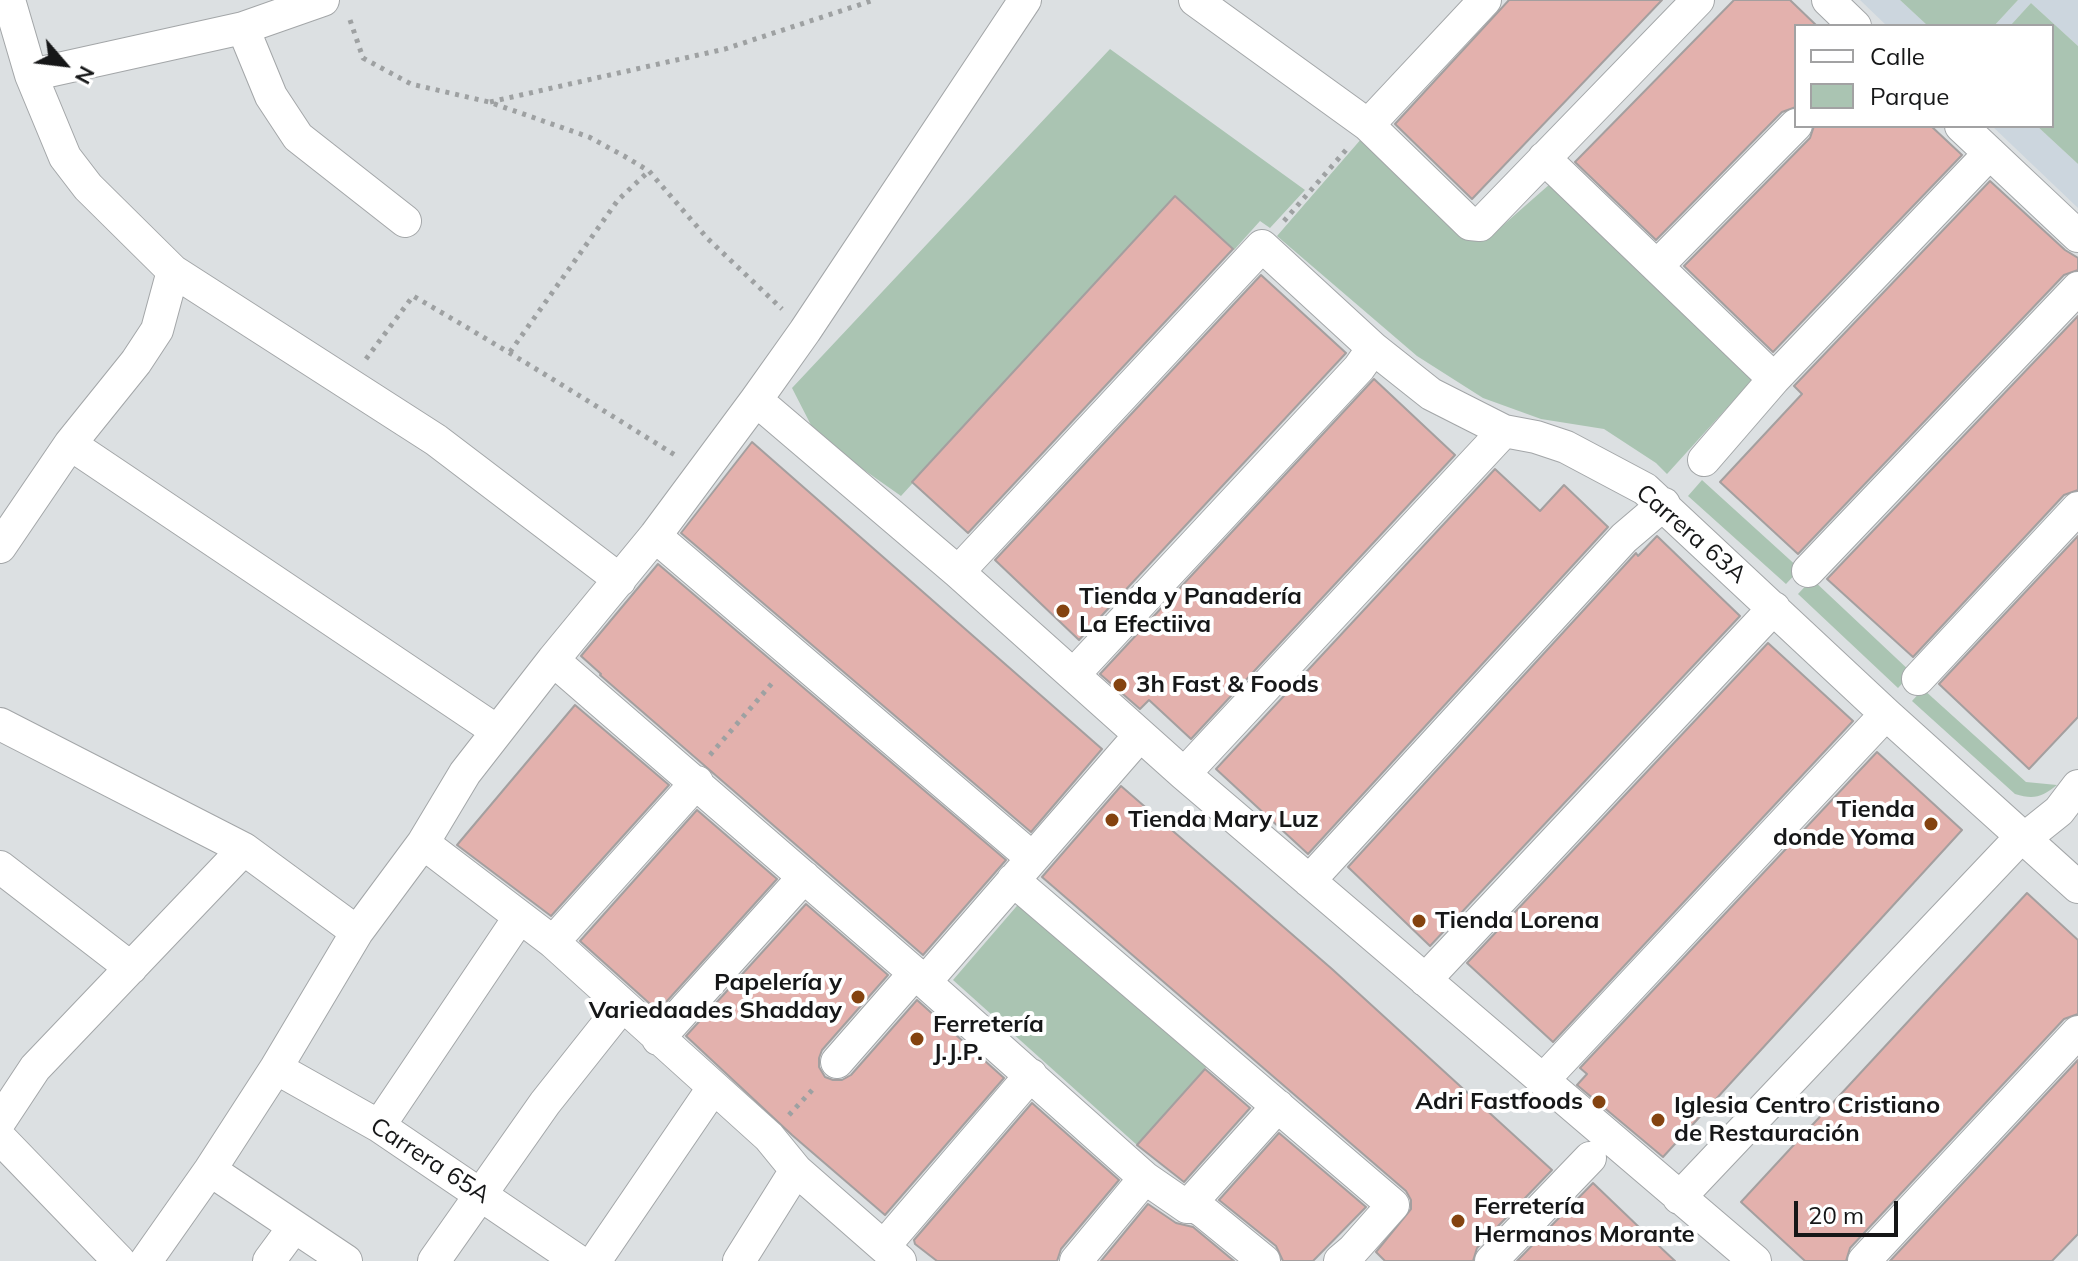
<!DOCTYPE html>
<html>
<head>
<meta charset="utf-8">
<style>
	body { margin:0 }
	#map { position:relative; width:2078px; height:1261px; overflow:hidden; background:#dce0e2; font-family:Mulish,sans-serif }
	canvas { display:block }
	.legend { position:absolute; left:1794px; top:24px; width:260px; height:104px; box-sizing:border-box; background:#fff; border:2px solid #a2a2a3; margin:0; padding:10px 14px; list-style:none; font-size:24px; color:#161718 }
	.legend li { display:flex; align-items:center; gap:16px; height:40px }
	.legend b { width:40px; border:2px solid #a2a2a3 }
	.north { position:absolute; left:24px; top:24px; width:80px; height:80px; -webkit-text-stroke:6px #fff; paint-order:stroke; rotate:118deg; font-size:22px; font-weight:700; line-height:32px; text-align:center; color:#161718 }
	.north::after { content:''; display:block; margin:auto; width:28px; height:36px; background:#161718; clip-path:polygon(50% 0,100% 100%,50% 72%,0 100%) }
	.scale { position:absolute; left:1794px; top:1201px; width:104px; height:36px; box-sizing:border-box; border:4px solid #161718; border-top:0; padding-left:10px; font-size:24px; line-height:28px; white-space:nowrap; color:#161718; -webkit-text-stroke:6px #fff; paint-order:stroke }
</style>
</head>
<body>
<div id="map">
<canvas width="2078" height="1261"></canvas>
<ul class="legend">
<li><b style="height:10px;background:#fff"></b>Calle</li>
<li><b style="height:22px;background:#aac4b2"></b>Parque</li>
</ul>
<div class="north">N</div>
<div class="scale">20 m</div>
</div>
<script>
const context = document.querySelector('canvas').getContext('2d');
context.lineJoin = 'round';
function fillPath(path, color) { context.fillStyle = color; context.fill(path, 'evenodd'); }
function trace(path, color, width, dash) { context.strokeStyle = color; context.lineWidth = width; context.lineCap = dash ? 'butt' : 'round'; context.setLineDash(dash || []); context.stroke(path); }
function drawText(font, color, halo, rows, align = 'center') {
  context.font = font + ' Mulish,sans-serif'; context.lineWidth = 8; context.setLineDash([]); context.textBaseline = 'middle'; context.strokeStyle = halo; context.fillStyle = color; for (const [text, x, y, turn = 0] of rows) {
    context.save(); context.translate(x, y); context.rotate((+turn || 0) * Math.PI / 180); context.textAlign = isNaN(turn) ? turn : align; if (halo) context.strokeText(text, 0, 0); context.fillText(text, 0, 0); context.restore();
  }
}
fillPath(new Path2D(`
	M1860 0H1900L1928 26H1887Z
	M2018 0H2078V46L2031 3 2010 26H1994Z
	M1992 126H2037L2078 164V208Z`), '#ccd6de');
fillPath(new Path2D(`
	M1900 0H2018L1994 26H1928Z
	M2031 3 2078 46V164L2037 126H2052V26H2010Z
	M1110 49 1305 190 1270 228 1260 221 1234 250 1175 196 901 496 857 465 812 427 792 388Z
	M1362 138 1493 234 1550 184 1755 377 1667 474 1656 463 1604 429 1541 419 1483 398 1417 356 1277 236Z
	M1702 480 1800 569 1786 584 1688 496Z
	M1812 579 1912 673 1898 688 1798 594Z
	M1923 689 2026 782 2057 785C2042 797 2034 800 2015 794L1912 701Z
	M1022 900 1209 1064 1137 1145 953 980Z`), '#aac4b2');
const building = new Path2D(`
	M1509 0H1662L1472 199 1395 124Z
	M1734 0H1790L1817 26H1796V107L1782 112 1656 240 1575 162Z
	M1814 126H1931L1962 155 1773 352 1684 266 1810 138Z
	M1990 181 2065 250 2078 258V270L2064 275 1798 554 1720 482 1802 394 1794 386Z
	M1175 196 1233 249 968 533 912 482Z
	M1261 275 1346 353 1079 640 995 560Z
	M2078 316V490L2064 495 1913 657 1827 579Z
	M1374 379 1455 455 1191 739 1149 700 1140 709 1100 674Z
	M752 442 1102 749 1031 832 681 533Z
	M1495 469 1540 511 1564 485 1608 527 1308 854 1216 769Z
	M1657 536 1740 616 1430 946 1348 867 1636 553 1638 556Z
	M2078 536V717L2029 769 1939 684Z
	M658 564 1006 860 923 955 600 675 601 674 581 656Z
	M1768 643 1853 721 1553 1042 1467 963Z
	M575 705 669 785 551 916 457 845Z
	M1877 752 1962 830 1663 1157 1577 1085 1587 1074 1580 1068Z
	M1121 786 1332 969 1552 1170 1477 1248 1473 1261H1385L1376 1252 1411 1209V1200L1406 1191 1042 877Z
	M697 810 777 879 658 1011 580 941Z
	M2027 893 2078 940V1014L2064 1019 1850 1248 1846 1261H1805L1741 1202Z
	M806 904 888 975 822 1050 819 1058V1067L825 1077 833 1080H842L851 1075 917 1000 1004 1078 885 1215 792 1135 686 1036Z
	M2078 1060V1234L2052 1261H1890Z
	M1205 1069 1250 1108 1184 1182 1137 1145Z
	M1032 1103 1119 1180 1061 1249 1057 1261H937L915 1244 914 1240Z
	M1279 1133 1366 1207 1313 1261H1283L1276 1246 1219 1200Z
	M1593 1183 1642 1230 1675 1261H1517Z
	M1148 1204 1176 1223 1193 1227 1234 1261H1101Z`);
fillPath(building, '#e3b1ad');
trace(building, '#a49f9f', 2);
const minor = new Path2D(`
	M9 0 31 75 65 157 88 187 173 271 436 440 620 580
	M1195 0 1368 125 1470 224 1480 225 1698 0
	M1828 0 1855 26
	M243 28 271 96 298 137 405 221
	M31 75 243 28 323 0
	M1368 125 1485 0
	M1961 126 2078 236
	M1544 158 1774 379
	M1658 265 1796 125
	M756 400 958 572 1184 774 1755 1261
	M70 444 497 731
	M1704 460 1774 379 1990 153
	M655 536 1031 857
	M0 547 70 444 136 362 157 330 173 271
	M1808 571 2078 288
	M958 572 1262 246 1373 348 1431 394 1504 431 1536 437 1566 447 1645 489 1886 714 2078 887
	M553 660 925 982 1145 1178 1187 1207H1196L1204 1212 1264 1261
	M1074 674 1359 368 1373 348
	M1918 679 2078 508
	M0 724 244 849 357 932
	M1184 774 1504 431
	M2024 839 2059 811 2078 786
	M423 843 553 942 769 1137 796 1170 900 1261
	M0 867 131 968
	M1013 880 1393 1205 1353 1250 1340 1261
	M1309 881 1624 538 1664 504
	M553 942 697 782
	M1425 980 1774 608
	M925 982 1140 735
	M658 1039 804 877
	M837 1062 915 973
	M276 1068 379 1126 578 1261
	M1543 1080 1886 714
	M0 1121 35 1068 244 849
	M379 1126 519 918
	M0 1138 119 1261
	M210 1170 346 1261
	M1679 1198 2022 836
	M1187 1207 1278 1106
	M884 1246 1031 1075
	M146 1261 210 1170 276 1068 357 932 423 843 465 773 553 660 655 536 756 400 805 331 1025 0
	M269 1261 294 1227
	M434 1261 545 1103 622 1006
	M595 1261 713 1088
	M739 1261 796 1170
	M1076 1261 1145 1178
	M1491 1261 1590 1158
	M1864 1261 2078 1032`);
trace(minor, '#a3a6a8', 34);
trace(new Path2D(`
	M350 20 363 58 411 84 489 102 589 137 624 156 649 171 707 238 782 309
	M490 102 725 49 874 0
	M1284 221 1346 150
	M510 352 618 200 649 171
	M366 359 413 296C502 347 588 401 675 455
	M710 755 774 681
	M789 1115 815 1087`), '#9ea1a2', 5, [4, 6]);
trace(minor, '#fff', 32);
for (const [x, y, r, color] of [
	[1063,611,8,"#844310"],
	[1120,685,8,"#844310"],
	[1112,820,8,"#844310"],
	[1931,824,8,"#844310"],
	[1419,921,8,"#844310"],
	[858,997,8,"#844310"],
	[917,1039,8,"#844310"],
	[1599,1102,8,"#844310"],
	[1658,1120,8,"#844310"],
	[1458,1221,8,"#844310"]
]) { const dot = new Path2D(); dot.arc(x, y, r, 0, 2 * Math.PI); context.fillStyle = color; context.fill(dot); trace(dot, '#fff', 3); }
drawText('24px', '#161718', '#fff', [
	["Carrera 63A",1691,534,41],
	["Carrera 65A",430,1161,33]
]);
drawText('bold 24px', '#161718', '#fff', [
	["Tienda y Panadería",1079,597],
	["La Efectiiva",1079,625],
	["3h Fast & Foods",1136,685],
	["Tienda",1915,810,"right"],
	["donde Yoma",1915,838,"right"],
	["Tienda Mary Luz",1128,820],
	["Tienda Lorena",1435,921],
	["Papelería y",842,983,"right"],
	["Variedaades Shadday",842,1011,"right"],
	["Ferretería",933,1025],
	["J.J.P.",933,1053],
	["Adri Fastfoods",1583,1102,"right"],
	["Iglesia Centro Cristiano",1674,1106],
	["de Restauración",1674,1134],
	["Ferretería",1474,1207],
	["Hermanos Morante",1474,1235]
], 'left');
</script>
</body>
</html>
